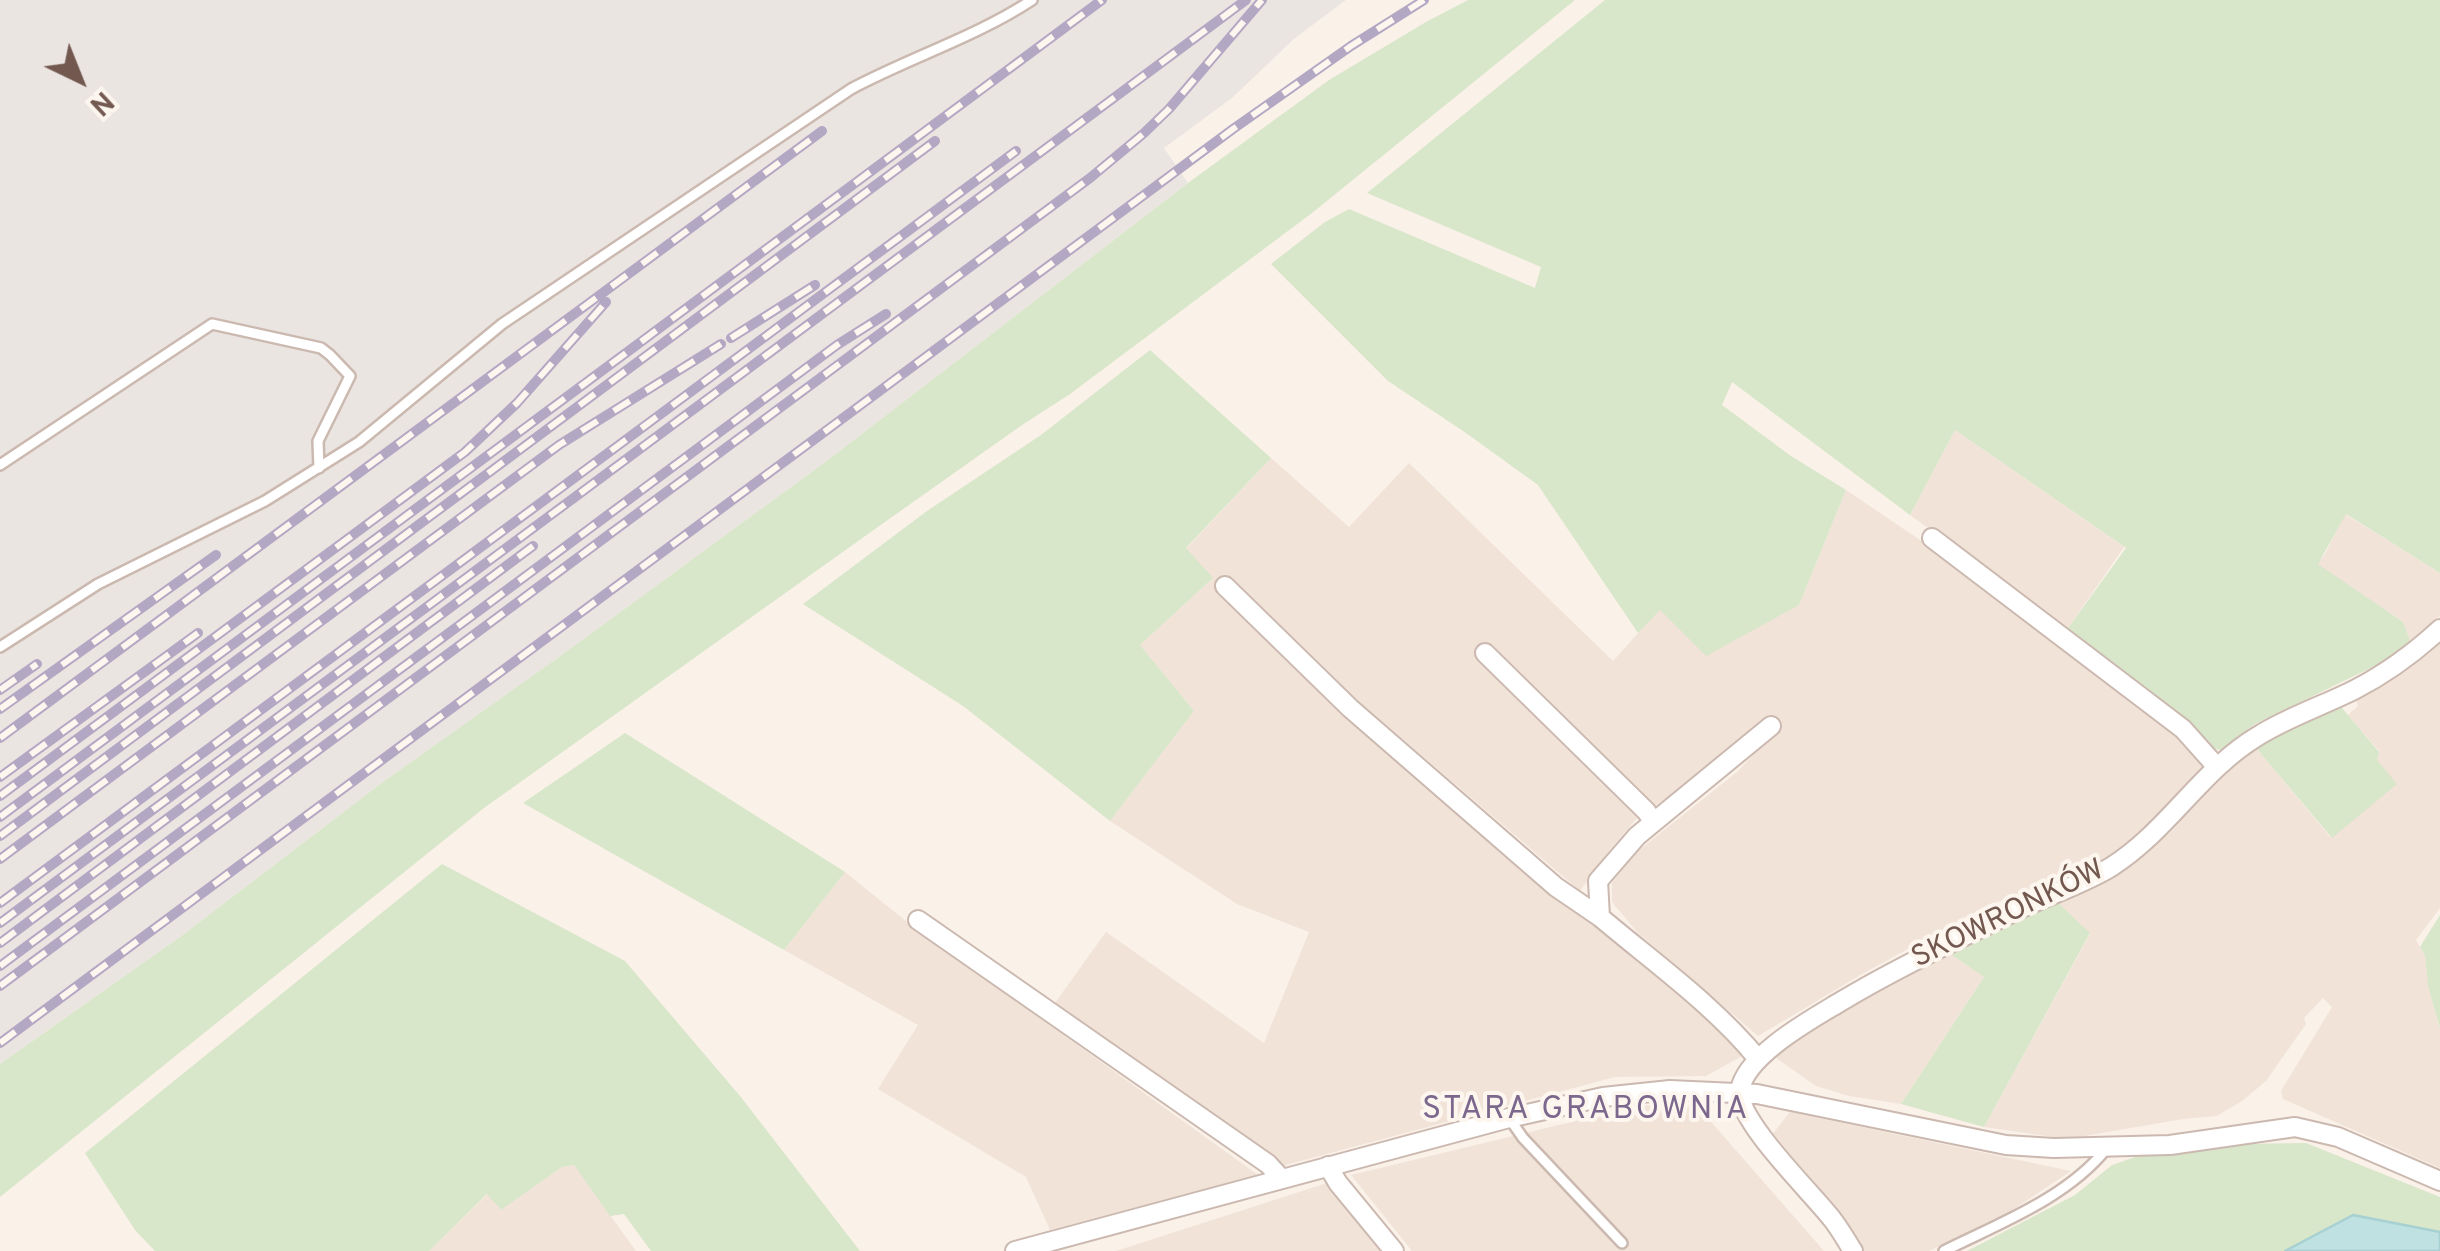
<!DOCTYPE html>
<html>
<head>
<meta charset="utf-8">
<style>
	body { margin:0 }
	#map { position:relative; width:2440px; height:1251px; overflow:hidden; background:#faf1e9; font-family:Overpass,sans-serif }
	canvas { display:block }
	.north { position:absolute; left:30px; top:30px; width:100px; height:100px; -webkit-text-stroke:8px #fdf6ef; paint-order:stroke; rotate:137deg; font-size:28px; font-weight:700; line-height:40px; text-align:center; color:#72584f }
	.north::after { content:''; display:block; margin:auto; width:35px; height:45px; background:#72584f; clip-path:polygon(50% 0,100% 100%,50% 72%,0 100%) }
</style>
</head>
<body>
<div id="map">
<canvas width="2440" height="1251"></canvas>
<div class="north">N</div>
</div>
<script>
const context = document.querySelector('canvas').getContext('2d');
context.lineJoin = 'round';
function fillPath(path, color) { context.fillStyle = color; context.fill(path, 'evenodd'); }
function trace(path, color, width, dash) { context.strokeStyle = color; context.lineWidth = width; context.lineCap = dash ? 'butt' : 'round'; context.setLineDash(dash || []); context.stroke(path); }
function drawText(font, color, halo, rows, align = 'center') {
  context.font = font + ' Overpass,sans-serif'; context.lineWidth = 8; context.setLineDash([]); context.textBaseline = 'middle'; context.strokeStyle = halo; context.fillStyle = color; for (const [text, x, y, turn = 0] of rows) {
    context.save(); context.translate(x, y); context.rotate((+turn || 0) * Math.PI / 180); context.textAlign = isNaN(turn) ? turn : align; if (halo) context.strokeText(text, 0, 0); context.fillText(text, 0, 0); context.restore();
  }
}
fillPath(new Path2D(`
	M1955 430 2124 547 2068 628 1910 515Z
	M1271 458 1349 527 1409 463 1613 661 1660 609 1799 605 1846 490 1938 552 2180 736 2205 765 2148 831 2099 862 1985 907 1862 974 1758 1036 1637 932 1612 902V883L1634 854 1737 772 1781 725 1767 719 1696 779 1639 816 1608 852 1580 891 1335 681 1320 694 1596 926 1704 1013 1744 1055 1706 1076 1615 1077 1278 1167 1052 1007 1106 932 1264 1043 1309 932 1237 904 1110 821 1194 711 1140 645 1212 579 1186 549Z
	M2345 514 2440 573V616L2410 640 2403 622 2317 564 2325 554Z
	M2440 638V908L2416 940 2425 956 2428 986 2440 1030V1168L2283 1099 2281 1091 2332 1007 2323 998 2304 1018 2306 1024 2266 1081 2242 1101 2217 1116 2183 1119 2067 1139 1984 1127 2090 934 2056 901 2102 881 2171 832 2210 785 2229 767 2256 748 2331 838 2377 760 2379 751 2348 715 2358 706 2356 699 2381 683 2390 681Z
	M845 872 912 926 1258 1175 1050 1230 1026 1177 878 1089 918 1025 784 950Z
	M1949 953 1984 977 1901 1104 1849 1096 1816 1086 1776 1058 1814 1025 1922 961 1929 964Z
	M1672 1103 1699 1108 1824 1251H1412L1351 1175 1634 1107Z
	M1790 1112 2071 1171 2005 1215 1929 1251H1859L1768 1140Z
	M574 1165 636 1251H429L488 1194 501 1210 562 1167Z
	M1327 1183 1380 1251H1116Z`), '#f1e3d8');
fillPath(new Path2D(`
	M0 0H1346L1295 38 1232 98 1164 148 1188 183 828 460 559 657 383 782 180 937 0 1064Z`), '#ebe5e2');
fillPath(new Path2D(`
	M1468 0H1575L1312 213 1070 394 1022 425 875 529 484 808 0 1197V1064L180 937 383 782 559 657 828 460 1188 183 1329 80 1426 22Z
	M1605 0H2440V573L2346 514 2318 564 2403 622 2410 640 2389 659 2255 724 2221 750 2214 749 2190 725 2068 628 2126 548 1955 430 1910 515 1732 382 1722 405 1791 456 1846 490 1799 605 1706 656 1660 610 1638 633 1538 485 1466 433 1388 381 1271 264 1325 222 1349 209 1535 288 1541 267 1367 193Z
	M1150 350 1271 458 1186 548 1213 578 1140 645 1194 711 1110 821 963 706 803 604 927 511 1041 435Z
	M2338 703 2379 752 2377 760 2397 784 2332 838 2256 748 2286 730Z
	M625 733 845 872 784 950 523 803Z
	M442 864 625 961 740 1096 860 1251H651L624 1214 610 1216 574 1165 562 1167 501 1210 487 1194 429 1251H155L135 1230 85 1153Z
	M2056 901 2090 933 1984 1127 1901 1104 1984 977 1949 953Z
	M2440 915V1029L2428 986 2425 956 2420 947Z
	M2306 1143 2440 1197V1232L2353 1215 2285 1251H1967L2075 1195 2112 1165 2170 1145Z`), '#d8e6c9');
const water = new Path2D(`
	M2353 1215 2440 1232V1251H2285Z`);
fillPath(water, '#bfe1e2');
trace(water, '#a7d0d2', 2.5);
const lane = new Path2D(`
	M0 465 212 324 321 348 330 355 350 376 318 441 319 468
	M0 647 98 584 265 501 359 442 502 324 851 89C911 57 976 37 1032 0
	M1509 1118 1523 1138 1622 1243
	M1944 1251C2000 1223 2067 1198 2107 1148`);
const street = new Path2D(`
	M1932 538 2183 729 2216 766
	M1225 586 1350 708 1556 887 1600 917 1598 881 1637 836 1654 822 1646 811 1485 653
	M1654 822 1771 726
	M1600 917C1652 961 1715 1006 1758 1059
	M918 920 1268 1164 1281 1178
	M1328 1166 1338 1183 1394 1251
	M1015 1251 1509 1118 1603 1097 1670 1090 1757 1094 2006 1145 2054 1148 2170 1145 2295 1127 2338 1137 2440 1181
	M1853 1251C1846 1240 1840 1229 1832 1219 1813 1194 1737 1121 1740 1091 1744 1056 1812 1019 1840 1002 1898 967 1961 938 2022 908 2051 894 2083 884 2111 867 2168 831 2201 770 2258 736 2288 717 2322 706 2354 690 2385 674 2414 653 2440 629`);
trace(lane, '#cbb9b0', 14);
trace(street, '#cbb9b0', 22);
trace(lane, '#fff', 9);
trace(street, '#fff', 18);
const rail = new Path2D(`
	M731 338 815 285
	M0 690 37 664
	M0 709 216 555
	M0 738 822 131
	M0 777 198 633
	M0 796 465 452 517 403 606 302
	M0 817 1102 0
	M0 836 935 141
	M0 859 559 445 721 344
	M0 903 1016 151
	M0 923 1246 0
	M0 943 533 546
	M0 966 837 345 886 314
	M0 986 1090 178 1143 134 1169 109 1262 0
	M0 1043 1233 129 1351 46 1424 0`);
trace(rail, '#b3a8c3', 10);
trace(rail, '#fdf6ef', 6, [19]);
drawText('30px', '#72584f', '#fdf6ef', [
	["SKOWRONKÓW",2009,916,-26]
]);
context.letterSpacing = '2.5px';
drawText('32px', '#7c678d', '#fdf6ef', [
	["STARA GRABOWNIA",1586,1112]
]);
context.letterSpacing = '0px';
</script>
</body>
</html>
